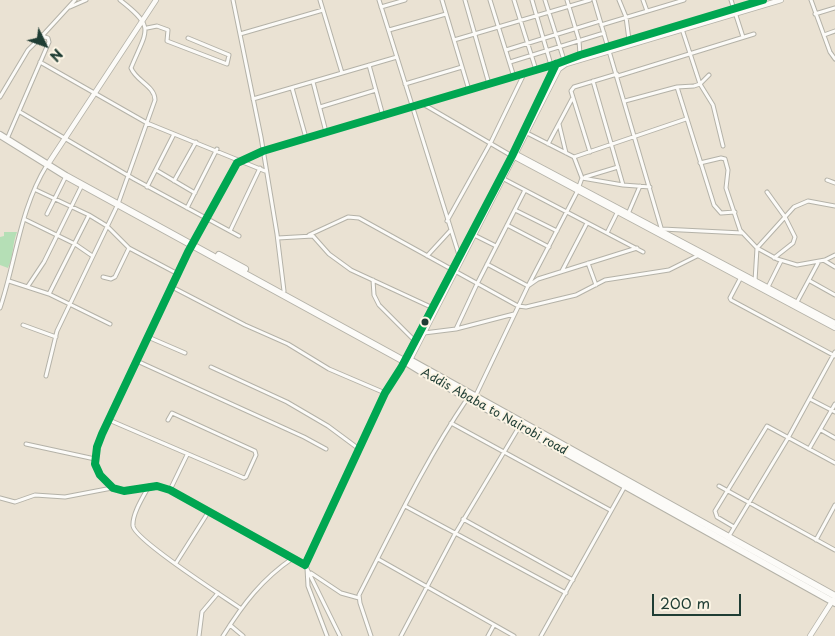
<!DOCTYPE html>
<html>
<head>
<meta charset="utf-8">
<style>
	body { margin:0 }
	#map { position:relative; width:835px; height:636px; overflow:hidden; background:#eae2d3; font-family:"Playpen Sans",sans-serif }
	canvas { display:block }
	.north { position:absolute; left:20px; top:20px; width:50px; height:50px; -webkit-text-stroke:4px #fcf5e5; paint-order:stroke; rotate:132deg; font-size:14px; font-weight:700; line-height:20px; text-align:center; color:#1f3d34 }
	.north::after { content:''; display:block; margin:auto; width:18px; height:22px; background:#1f3d34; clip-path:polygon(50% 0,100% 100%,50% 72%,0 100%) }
	.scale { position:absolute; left:652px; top:594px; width:89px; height:22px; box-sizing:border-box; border:2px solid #1f3d34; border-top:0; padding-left:6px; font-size:15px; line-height:18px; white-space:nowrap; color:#1f3d34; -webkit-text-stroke:4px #fcf5e5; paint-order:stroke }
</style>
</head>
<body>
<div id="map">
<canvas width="835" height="636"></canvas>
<div class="north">N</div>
<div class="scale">200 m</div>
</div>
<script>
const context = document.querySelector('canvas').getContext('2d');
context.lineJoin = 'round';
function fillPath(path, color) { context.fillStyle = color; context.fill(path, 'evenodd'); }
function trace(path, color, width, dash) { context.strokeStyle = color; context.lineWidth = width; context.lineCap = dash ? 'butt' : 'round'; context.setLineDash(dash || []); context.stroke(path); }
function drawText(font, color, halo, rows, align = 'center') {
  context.font = font + ' "Playpen Sans",sans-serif'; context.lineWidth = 4; context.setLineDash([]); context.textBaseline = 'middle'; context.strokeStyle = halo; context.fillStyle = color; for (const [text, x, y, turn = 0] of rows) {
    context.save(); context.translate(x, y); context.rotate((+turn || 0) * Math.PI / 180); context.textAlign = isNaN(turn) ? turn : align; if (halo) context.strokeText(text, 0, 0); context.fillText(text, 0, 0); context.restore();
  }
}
fillPath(new Path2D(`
	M4 232H17C12 244 14 256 8 268L0 265V237L4 236Z`), '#b5dfb6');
const street = new Path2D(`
	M233 0 261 137 277 234 284 291
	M320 0 342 73
	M379 0 459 255
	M442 0 469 90
	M465 0 489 84
	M490 0 514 77
	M514 0 536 70
	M532 0 551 65
	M545 0 564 60
	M567 0 579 40 580 55
	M594 0 662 231
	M619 0 626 17 629 40
	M643 0 647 11
	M731 0 743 37
	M811 0 830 52 835 59
	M70 7 86 0
	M381 7 405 0
	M815 14 835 8
	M601 25 684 0
	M147 28 157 26 168 30 167 41 227 64 229 55 188 38
	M682 29 700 84 713 105 723 146
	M389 30 446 14
	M240 34 323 10
	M824 35 835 31
	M42 36 75 0
	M454 40 590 0
	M506 50 600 21
	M40 62 147 123 265 171
	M510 62 604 33
	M369 65 383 116
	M618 76 754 34
	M593 81 623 185
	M313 82 326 132
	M405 84 462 67
	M677 87 714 205 721 213 735 212
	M292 88 306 138
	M0 97 28 50 42 36 48 38 49 42 7 139
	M253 99 397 57
	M625 101 677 87 694 86 700 84 709 75
	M423 104 512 156
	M320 107 376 90
	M20 112 134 179 239 236
	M559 124 566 153
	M527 133 574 157
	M548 144 572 99
	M590 152 571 91 574 87 617 74
	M700 163 721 158 725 159 728 170 726 188 740 230 757 248 777 259 797 265 825 260 835 255
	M156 170 195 193
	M585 177 618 167
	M502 178 643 252
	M582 178 623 185 650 187
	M827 180 835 183
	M174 181 196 142
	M147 187 174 134
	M36 190 89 215 107 226 129 248 178 274
	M767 192 785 217 795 237 793 243 774 258
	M187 208 217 149
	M515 210 557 231
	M47 214 66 176
	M628 214 640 186
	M24 219 75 244 91 255
	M447 221 491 142 524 74
	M507 225 549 247
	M662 229 742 233
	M230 231 260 168
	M607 233 618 211
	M472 234 496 246
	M309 235 348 217 359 218 518 306 526 307 576 295 605 280 669 270 697 256
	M278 238 313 236 329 254 351 270 433 308
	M427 256 450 231
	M825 261 835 267
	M588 263 596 285
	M487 264 528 286 538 279 637 248
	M562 271 587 223
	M103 277 111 279 115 277 129 248
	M740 279 730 298 731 300 835 356
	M373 280 374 295 379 305 414 340
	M9 281 49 294 110 324
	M755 281 757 248 794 207 808 201 835 206
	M810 281 835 295
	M28 286 44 262 82 185
	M172 287 245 325 288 344 329 369 385 393
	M768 287 781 261
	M49 294 89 215
	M797 302 818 263
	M0 308C16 261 20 208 47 165
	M23 325 56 337
	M456 329 477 284 525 190
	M424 333 456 329 514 314
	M148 337 185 353
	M137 361 304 437 326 449
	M404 361 385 393 305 565 170 490 157 486 124 491 113 488 100 475 95 464 97 447 102 434 188 252 237 163 263 151 555 65
	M211 367 287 402 328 426 359 449
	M46 376 57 331 118 204 155 100C155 86 136 81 131 68 147 29 156 28 120 0
	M475 397 528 286 577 192 582 178 574 157 686 119
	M810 399 835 412
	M109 420 244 478 246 477 256 455 255 451 172 413 168 420
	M451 423 610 510
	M821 430 835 438
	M26 444 95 459
	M809 449 835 404
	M149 486C143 497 132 514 133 526 135 540 224 597 240 608
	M719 486 835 550
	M170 490 187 455
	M0 498 15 502 35 495 65 497 112 488
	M405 506 566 593
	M463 519 573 580
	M734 527 717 517 715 511 767 426 835 463
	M729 536 788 438 835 352
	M816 540 835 505
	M378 559 514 636
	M176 563 209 511
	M305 565 340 636
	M307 568 308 586 327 636
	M311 573 341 593 359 598
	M230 625 243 636
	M199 636 202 612 218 593
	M223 636C243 604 262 579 293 558
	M371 636 360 603 359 595C393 529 425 461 467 399
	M401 636 455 534 519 427
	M488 636 494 625
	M541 636 625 486`);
const secondary = new Path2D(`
	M516 154 835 323
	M513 156 835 328
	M48 164 156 0
	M404 361 512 156 556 64 580 55 763 0
	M409 362 559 69 566 64 781 0
	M810 636 833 600`);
const highway = new Path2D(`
	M0 135 66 176 404 361 440 383 835 603
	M219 255 245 269
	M410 360 835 596`);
trace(street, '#b4b2a8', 5);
trace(secondary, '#b4b2a8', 6);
trace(highway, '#b4b2a8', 8);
trace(street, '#fcfbf8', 3);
trace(secondary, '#fcfbf8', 4.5);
trace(highway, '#fcfbf8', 6);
trace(new Path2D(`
	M556 64 512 156 401 368 385 393 305 565 170 490 157 486 124 491 113 488 100 475 95 464 97 447 102 434 188 252 237 163 263 151 556 64 580 55 763 0`), '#00a651', 8);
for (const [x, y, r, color] of [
	[425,322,4.5,"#1f3d34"]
]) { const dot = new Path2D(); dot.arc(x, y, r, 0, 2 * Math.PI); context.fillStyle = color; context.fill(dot); trace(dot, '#fcf5e5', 2); }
drawText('12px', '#1f3d34', '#fcf5e5', [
	["Addis Ababa to Nairobi road",494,412,29]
]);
</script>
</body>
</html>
